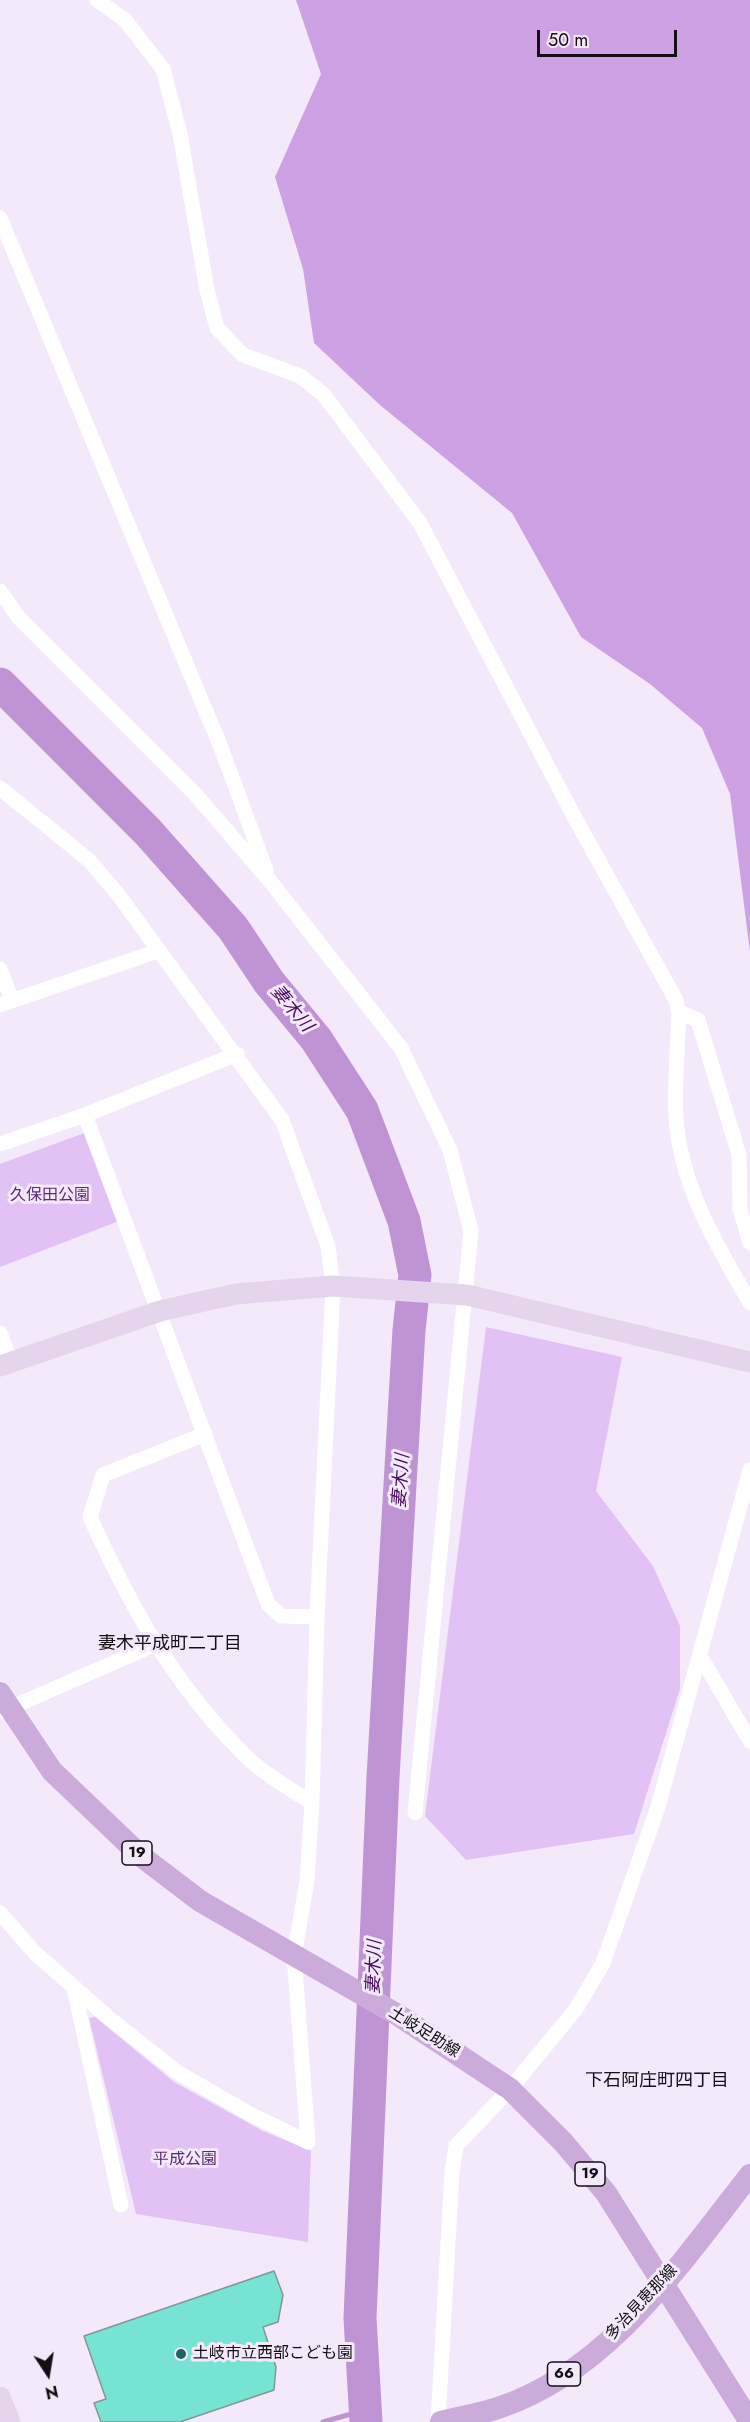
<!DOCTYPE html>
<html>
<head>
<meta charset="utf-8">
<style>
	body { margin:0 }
	#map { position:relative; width:750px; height:2422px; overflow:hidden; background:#f4e9fa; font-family:Jost,sans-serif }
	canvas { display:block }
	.north { position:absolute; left:18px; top:2344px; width:60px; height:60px; -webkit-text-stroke:4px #f4e9fa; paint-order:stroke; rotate:168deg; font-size:16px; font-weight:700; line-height:24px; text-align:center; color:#130f15 }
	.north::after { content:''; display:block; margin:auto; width:21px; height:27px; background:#130f15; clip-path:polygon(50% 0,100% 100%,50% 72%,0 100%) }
	.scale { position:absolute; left:537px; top:30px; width:140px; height:27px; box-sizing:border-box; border:3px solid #130f15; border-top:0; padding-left:8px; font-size:18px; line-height:21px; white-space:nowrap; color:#130f15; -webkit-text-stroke:4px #f4e9fa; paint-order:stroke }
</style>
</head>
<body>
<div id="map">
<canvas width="750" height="2422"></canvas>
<div class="north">N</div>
<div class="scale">50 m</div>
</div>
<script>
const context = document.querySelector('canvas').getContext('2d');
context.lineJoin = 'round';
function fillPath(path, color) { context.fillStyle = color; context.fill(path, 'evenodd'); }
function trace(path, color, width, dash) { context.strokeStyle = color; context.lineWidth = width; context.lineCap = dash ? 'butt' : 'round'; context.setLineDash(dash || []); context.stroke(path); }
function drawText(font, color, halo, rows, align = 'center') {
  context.font = font + ' Jost,"Noto Sans JP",sans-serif'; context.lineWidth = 6; context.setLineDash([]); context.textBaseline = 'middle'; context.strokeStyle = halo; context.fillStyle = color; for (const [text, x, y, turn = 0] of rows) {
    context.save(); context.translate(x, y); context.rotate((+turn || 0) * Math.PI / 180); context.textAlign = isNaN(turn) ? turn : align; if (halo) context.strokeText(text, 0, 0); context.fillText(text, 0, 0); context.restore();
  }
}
fillPath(new Path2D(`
	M87 1132 119 1221 0 1267V1164Z
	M486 1327 622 1357 596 1491 653 1566 680 1626V1689L634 1834 466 1860 425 1816Z
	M95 2017 174 2082 263 2131 311 2151 308 2242 136 2214 89 2018Z`), '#e2c1f4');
fillPath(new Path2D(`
	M296 0H750V952L730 794 702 728 650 684 581 637 512 513 380 405 314 343 303 269 275 177 321 74Z`), '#cda2e4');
trace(new Path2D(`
	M323 2422 365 2410`), '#bf94d5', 5);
trace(new Path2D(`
	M0 684 148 832 233 928 269 982 316 1039 362 1110 404 1221 415 1275 409 1330 383 1777 360 2318 366 2422`), '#bf94d5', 33);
const building = new Path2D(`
	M274 2271 283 2295 278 2322 263 2327 276 2367 274 2390 180 2422H101L94 2403 106 2399 84 2336Z`);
fillPath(building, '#77e3d4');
trace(building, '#819894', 1.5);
trace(new Path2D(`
	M97 0 125 20 163 69 180 134 207 290 217 328 243 355 300 376 323 394 420 523 576 820 676 1000 679 1012 698 1020 739 1155 740 1209 750 1243
	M0 218 220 745 266 870
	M0 591 19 618 196 795 270 881 401 1048 450 1150 471 1231 415 1813
	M0 788 90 861 120 897 282 1120 328 1246 333 1286 317 1617 312 1803 307 1881 294 1955 308 2142 250 2114 177 2072 109 2018 35 1953 0 1913
	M0 969 12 1000
	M0 1005 158 951
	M679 1012C678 1047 674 1083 676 1117 680 1185 717 1246 750 1303
	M85 1115 268 1604 281 1616 317 1617
	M0 1144 85 1115 237 1054
	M0 1333 11 1362
	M205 1434 103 1475 90 1517C132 1610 176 1689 251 1761 269 1777 292 1790 312 1803
	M700 1656 750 1741
	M3 1711 154 1645
	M74 1988 121 2205
	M438 2422 452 2171 456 2146 510 2089 576 2009 603 1963 658 1807 750 1470`), '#fff', 15);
trace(new Path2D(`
	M0 1366 160 1311 236 1294 333 1286 467 1295 750 1362
	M0 2397 10 2422`), '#e4d5ec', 21);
trace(new Path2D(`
	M0 1693 52 1771 141 1856 200 1901 398 2015 510 2089 563 2142 606 2193 750 2422
	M441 2422C460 2417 480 2414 498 2408 610 2371 681 2262 750 2175`), '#caabda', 22);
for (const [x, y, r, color] of [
	[181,2354,6,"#1d665e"]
]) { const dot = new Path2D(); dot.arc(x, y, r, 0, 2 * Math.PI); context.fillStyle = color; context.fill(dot); trace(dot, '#f4e9fa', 2); }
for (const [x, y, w] of [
	[137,1853,30],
	[590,2174,30],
	[564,2374,33]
]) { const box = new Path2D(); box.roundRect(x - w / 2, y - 12, w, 24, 4.5); context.fillStyle = '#f4e9fa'; context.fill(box); trace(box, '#130f15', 1.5); }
drawText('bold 15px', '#130f15', null, [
	["19",137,1853],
	["19",590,2174],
	["66",564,2374]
]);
drawText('16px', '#5d2875', '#f4e9fa', [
	["久保田公園",50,1196],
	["平成公園",185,2160]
]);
drawText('16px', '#130f15', '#f4e9fa', [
	["土岐足助線",424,2033,32],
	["多治見恵那線",642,2303,-47]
]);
drawText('16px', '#130f15', '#f4e9fa', [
	["土岐市立西部こども園",193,2354]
], 'left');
drawText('italic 18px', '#450d5c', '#f4e9fa', [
	["妻木川",291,1009,50],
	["妻木川",402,1481,-86],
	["妻木川",375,1967,-88]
]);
drawText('18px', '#130f15', '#f4e9fa', [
	["妻木平成町二丁目",170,1645],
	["下石阿庄町四丁目",657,2082]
]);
</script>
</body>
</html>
